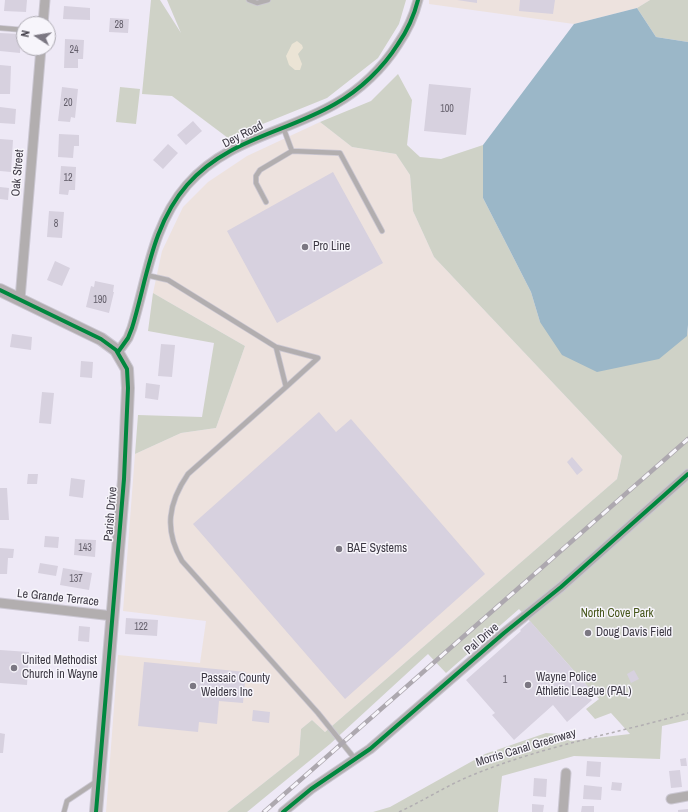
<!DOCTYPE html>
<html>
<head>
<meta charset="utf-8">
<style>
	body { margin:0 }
	#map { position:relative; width:688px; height:812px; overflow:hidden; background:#eee9f6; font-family:"Archivo Narrow",sans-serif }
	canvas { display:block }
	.north { position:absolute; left:16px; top:16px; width:40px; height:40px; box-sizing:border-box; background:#f7f5fb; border:1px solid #adaab2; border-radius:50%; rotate:282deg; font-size:11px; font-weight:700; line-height:16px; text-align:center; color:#3d3944 }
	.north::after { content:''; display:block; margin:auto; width:14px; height:18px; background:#7b7782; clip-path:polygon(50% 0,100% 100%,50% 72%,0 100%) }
</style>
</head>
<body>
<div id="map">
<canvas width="688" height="812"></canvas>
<div class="north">N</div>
</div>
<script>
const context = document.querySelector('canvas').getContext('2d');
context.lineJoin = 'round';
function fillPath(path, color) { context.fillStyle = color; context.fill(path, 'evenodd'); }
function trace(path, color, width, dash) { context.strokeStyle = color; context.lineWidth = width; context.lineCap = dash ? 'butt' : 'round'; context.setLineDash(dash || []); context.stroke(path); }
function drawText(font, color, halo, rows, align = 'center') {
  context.font = font + ' "Archivo Narrow",sans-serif'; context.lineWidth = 3; context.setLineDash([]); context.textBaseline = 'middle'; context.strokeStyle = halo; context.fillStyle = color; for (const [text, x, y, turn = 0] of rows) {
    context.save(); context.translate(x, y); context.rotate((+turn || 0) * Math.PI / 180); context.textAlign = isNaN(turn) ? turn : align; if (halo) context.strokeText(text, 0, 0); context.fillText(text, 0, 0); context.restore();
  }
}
fillPath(new Path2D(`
	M429 0H650L637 8 574 24 429 4Z
	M320 122 352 147 396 154 410 175 413 211 434 257 622 456 617 479 325 732 312 720 301 729 299 755 227 812H106L118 655 200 663 206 621 123 611 135 454 181 433 216 428 245 346 153 293 162 251 183 207 208 182 247 156Z`), '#ede2de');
fillPath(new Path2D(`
	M151 0H160L181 33 167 0H406L399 24 378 58 327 98 228 138 172 96 142 94Z
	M650 0H688V42L656 37 637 8Z
	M398 74 412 100 407 145 420 157 441 159 483 145V198L531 292 540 322 687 336 688 325V720L662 726 660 759 574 756 502 776 498 812H373L390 807 485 754 546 733 560 734 570 741 630 734 611 713 595 719 586 709 599 699 519 609 446 673 428 654 330 744 247 812H227L299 755 301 729 312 720 325 732 617 479 622 456 434 257 413 211 410 175 396 154 352 147 320 122 371 101Z
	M120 87 140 89 136 124 116 122Z
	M153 293 245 346 216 428 181 433 135 454 138 415 202 417 214 343 148 331Z`), '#cfd2c7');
fillPath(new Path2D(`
	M297 41 302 45 303 48 298 54 302 64 300 70H295L289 65 286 56 292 44Z`), '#ebe4d5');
fillPath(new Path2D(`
	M637 8 656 37 688 42V325L687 336 659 359 597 372 562 355 540 322 531 292 483 198V145L574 24Z`), '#9bb7c8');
fillPath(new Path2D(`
	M5 0H27L26 12 4 11Z
	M457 0H477V3Z
	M520 0H555L553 14 519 11Z
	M64 6 90 8V20L63 19Z
	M110 18 129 19 128 33 109 32Z
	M0 33 21 34 20 53 0 51Z
	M65 39 84 40 83 59H78V68H64Z
	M0 65 11 66 10 94H0Z
	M429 84 471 88 466 135 424 131Z
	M62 87 78 89 75 118 71 117 70 122 58 121Z
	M0 107 16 109 15 124 0 123Z
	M193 121 202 131 186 145 177 135Z
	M59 134 79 135V146H74L73 158 58 157Z
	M0 139 13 140 11 172 0 171Z
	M168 144 178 153 163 169 153 160Z
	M61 166 76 167 75 190H69L68 195 59 194Z
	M333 172 383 263 277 323 227 231Z
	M0 187 9 188 8 200 0 199Z
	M49 211 64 212 62 238 47 237Z
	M55 261 70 268 62 286 47 280Z
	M95 281 114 285 113 292H114L109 313 86 307 91 286 94 287Z
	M12 334 32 337 31 350 10 347Z
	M161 344 175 345 172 377 158 376Z
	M81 361 93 362 92 378 80 377Z
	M146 383 160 385 158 400 145 398Z
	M42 392 54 393 51 424 39 423Z
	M319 412 336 432 351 419 485 574 345 699 193 524Z
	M572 457 583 470 577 475 567 462Z
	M28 474H38L37 484H27Z
	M71 478 85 480 83 498 69 496Z
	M0 488H7L9 520H0Z
	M45 536 59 537 58 548 44 547Z
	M75 539 96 540 95 557 74 555Z
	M0 548 14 549 13 558H8L7 574H0Z
	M40 563 58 566 56 576 38 573Z
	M63 568 92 573 89 590 60 585Z
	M126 618 158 620 157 636 125 634Z
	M530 621 590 689 585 692 592 700 567 722 553 705 514 740 492 715 495 713 466 680 521 631 520 630Z
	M79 626 90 627 89 642 78 641Z
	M0 650 29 652 27 685 0 683Z
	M144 662 246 672 243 703 219 701 217 724 199 722 198 732 138 726Z
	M634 670 639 679 631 683 627 674Z
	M253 710 270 712 269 723 252 721Z
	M0 733 5 734 3 753H0Z
	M686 758 687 766H681L680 759Z
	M587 761 601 762 600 777 586 776Z
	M680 770 682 787 671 788 669 771Z
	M534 778 547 779 546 797 533 796Z
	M612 782 622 783 621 791 611 790Z
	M584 785 602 787 601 800 583 799Z
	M532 804 544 805 543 812H532Z
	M582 806H594V812H581Z
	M688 809V812H678V810Z`), '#d7d1df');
const lane = new Path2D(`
	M249 0 257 3 268 0
	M0 28 24 30
	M283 127 292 151
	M266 202 256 183V176L260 170 292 151 340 153 382 231
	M146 275 168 280 276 347 318 358 286 387 276 347
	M286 387 188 474C168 503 164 530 182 561L318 713 355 759
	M64 812 67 801 97 781`);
const street = new Path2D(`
	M43 24 45 0
	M20 299 41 48
	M118 352 128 338 132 328C147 279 152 225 187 185 227 139 285 133 335 104 360 90 383 68 398 44 407 31 414 16 418 0
	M0 603 113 616
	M671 799 688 796
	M283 812 311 789 370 749 504 633 561 587 688 474
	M563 812 566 773`);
const secondary = new Path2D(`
	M0 290 101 339 116 350 127 369 128 388 124 479 96 812`);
trace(lane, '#cbc7d2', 6);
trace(street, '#cbc7d2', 11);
trace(secondary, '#cbc7d2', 14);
trace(new Path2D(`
	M399 812C425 800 449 784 475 774 544 746 617 733 688 713`), '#b2aeb2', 1.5, [3, 3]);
trace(lane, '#b2aeaf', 4.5);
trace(street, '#b2aeaf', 9);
trace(secondary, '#b2adaf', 12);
const rail = new Path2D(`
	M264 812 688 439`);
trace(rail, '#ada8af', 4.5);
trace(rail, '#f7f5fb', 3, [9]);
trace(new Path2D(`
	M0 290 101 339 116 350 127 369 128 388 124 479 96 812
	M118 352 128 338 132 328C147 279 152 225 187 185 227 139 285 133 335 104 360 90 383 68 398 44 407 31 414 16 418 0
	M283 812 311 789 370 749 504 633 561 587 688 474`), '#00873e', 4);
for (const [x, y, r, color] of [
	[305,247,4,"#7b7782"],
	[339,549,4,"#7b7782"],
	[588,633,4,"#7b7782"],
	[14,668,4,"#7b7782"],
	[528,685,4,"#7b7782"],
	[193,686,4,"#7b7782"]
]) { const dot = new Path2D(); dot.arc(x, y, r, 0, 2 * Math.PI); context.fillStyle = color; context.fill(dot); trace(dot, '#f7f5fb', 1.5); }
drawText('10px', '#65606c', null, [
	["28",119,25],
	["24",74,50],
	["20",68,103],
	["100",447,109],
	["12",68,178],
	["8",56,224],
	["190",100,300],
	["143",85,548],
	["137",76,579],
	["122",141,627],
	["1",505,680]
]);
drawText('12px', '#3d3944', '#f7f5fb', [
	["Dey Road",243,135,-27],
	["Oak Street",18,173,-85],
	["Parish Drive",111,514,-85],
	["Le Grande Terrace",58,598,6],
	["Pal Drive",482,639,-41],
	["Morris Canal Greenway",526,748,-17]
]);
drawText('12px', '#3d3944', '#f7f5fb', [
	["Pro Line",313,247],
	["BAE Systems",347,549],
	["Doug Davis Field",596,633],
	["United Methodist",22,661],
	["Church in Wayne",22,675],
	["Wayne Police",536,678],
	["Athletic League (PAL)",536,692],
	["Passaic County",201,679],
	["Welders Inc",201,693]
], 'left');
drawText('12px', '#47571c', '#f7f5fb', [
	["North Cove Park",617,614]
]);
</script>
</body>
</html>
